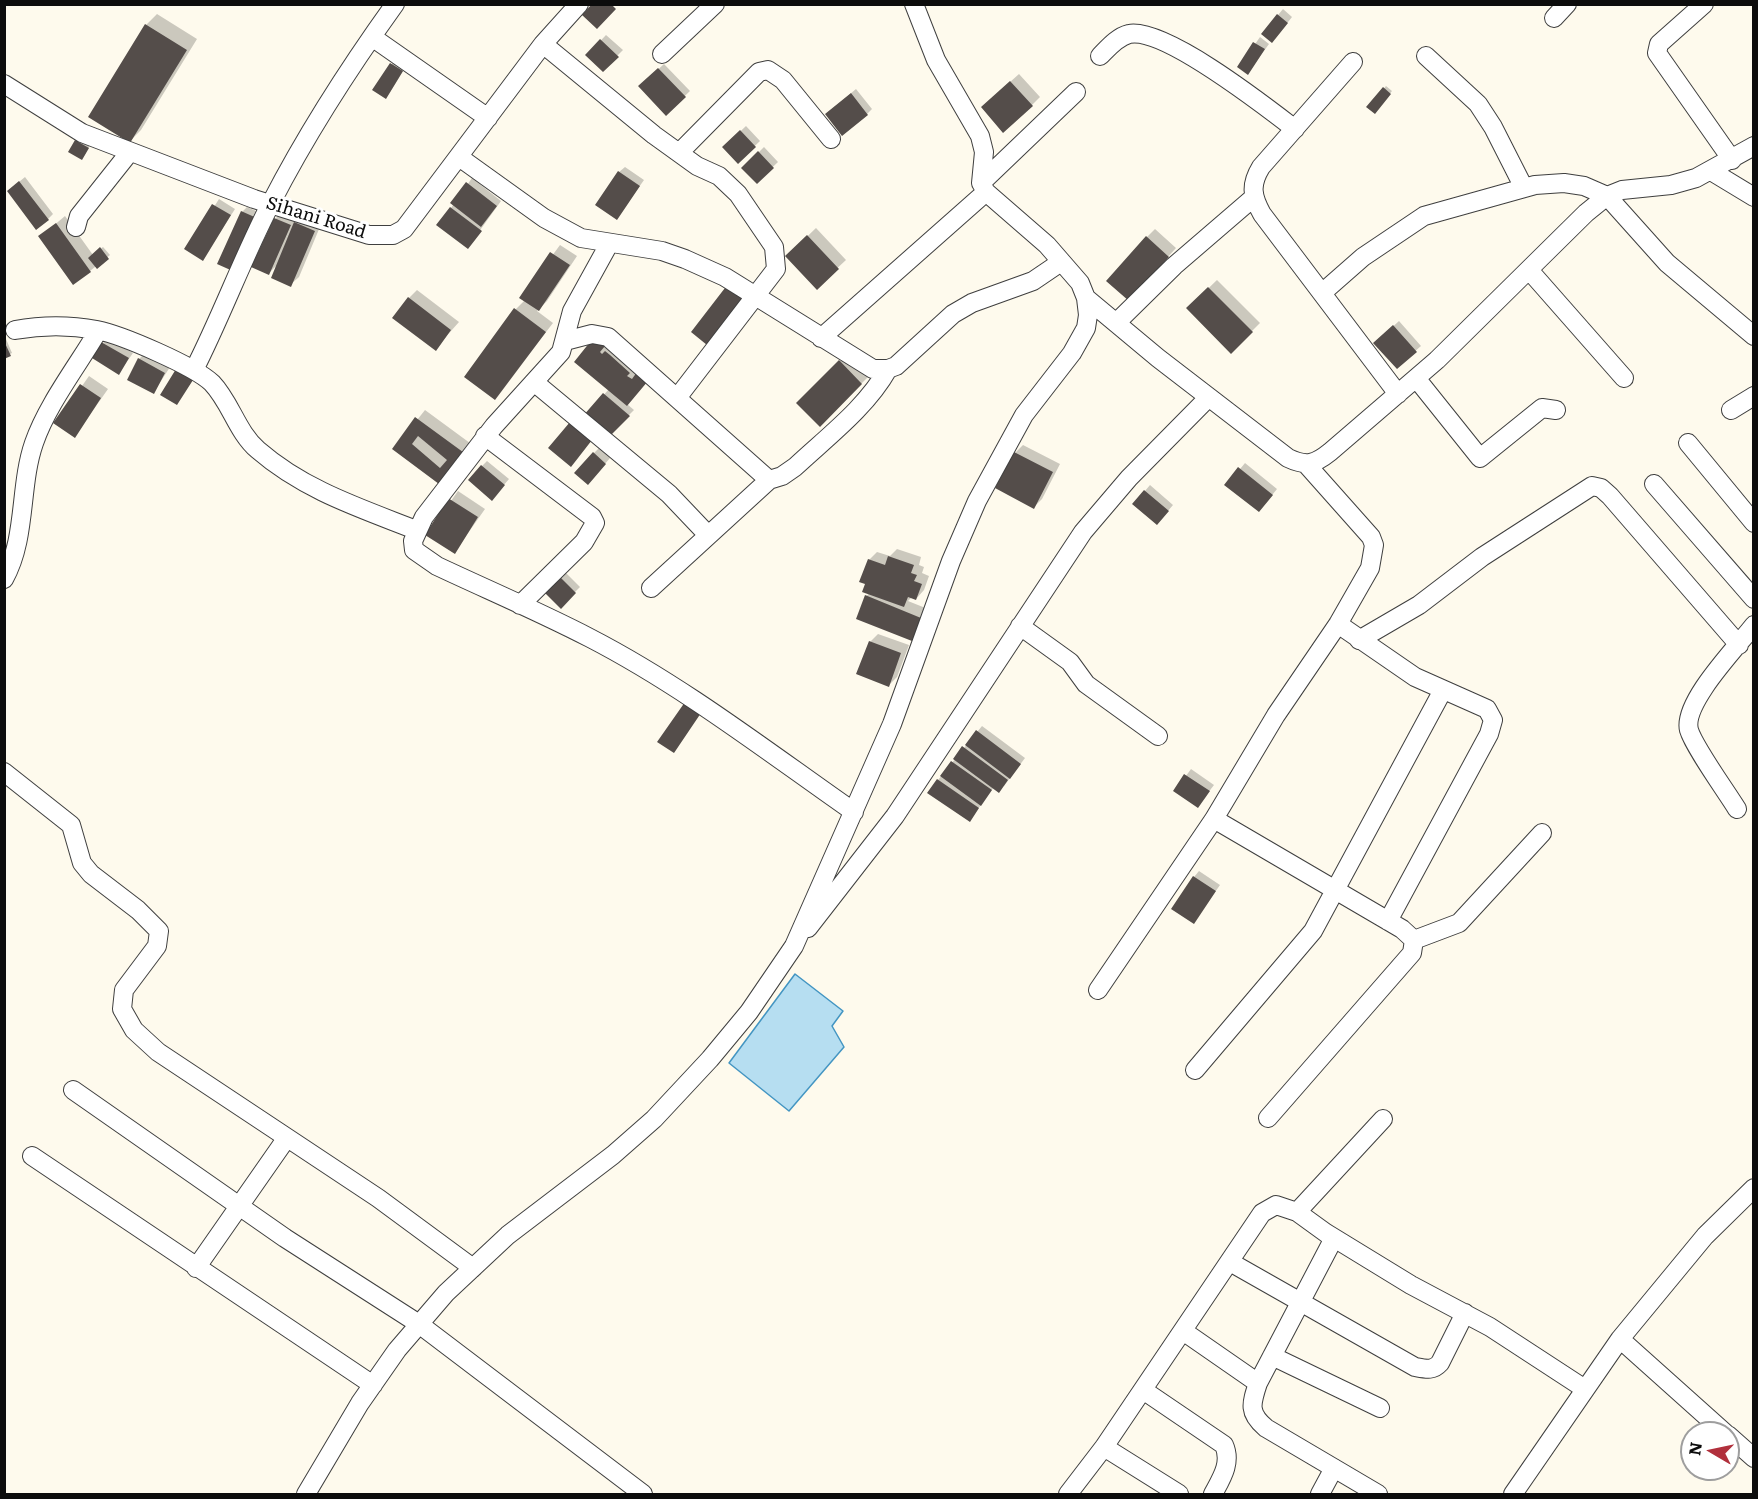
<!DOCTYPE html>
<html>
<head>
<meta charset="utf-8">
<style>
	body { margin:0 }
	#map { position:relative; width:1758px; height:1499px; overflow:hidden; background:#fefaed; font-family:Literata,serif }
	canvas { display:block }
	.frame { position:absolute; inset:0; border:6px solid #0c0c0c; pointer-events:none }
	.north { position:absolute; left:1680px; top:1421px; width:60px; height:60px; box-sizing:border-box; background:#fff; border:2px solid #9e9e9e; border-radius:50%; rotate:279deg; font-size:16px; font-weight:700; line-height:24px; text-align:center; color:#0c0c0c }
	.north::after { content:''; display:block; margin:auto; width:21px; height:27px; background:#b1303c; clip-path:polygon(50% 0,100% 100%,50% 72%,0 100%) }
</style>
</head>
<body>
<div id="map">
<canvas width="1758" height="1499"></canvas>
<div class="frame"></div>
<div class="north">N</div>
</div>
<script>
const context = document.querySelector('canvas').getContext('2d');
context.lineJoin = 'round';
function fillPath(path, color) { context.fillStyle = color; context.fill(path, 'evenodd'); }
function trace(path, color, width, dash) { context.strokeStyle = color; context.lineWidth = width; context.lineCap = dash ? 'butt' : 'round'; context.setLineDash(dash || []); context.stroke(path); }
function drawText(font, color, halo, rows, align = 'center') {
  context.font = font + ' Literata,serif'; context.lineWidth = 6; context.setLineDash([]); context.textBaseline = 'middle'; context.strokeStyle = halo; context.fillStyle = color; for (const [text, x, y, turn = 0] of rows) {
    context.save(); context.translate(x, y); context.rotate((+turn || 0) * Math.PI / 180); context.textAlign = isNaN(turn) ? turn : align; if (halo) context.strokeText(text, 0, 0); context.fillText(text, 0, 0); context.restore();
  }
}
const water = new Path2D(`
	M795 974 843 1011 832 1026 844 1047 789 1111 729 1063Z`);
fillPath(water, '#b6def1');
trace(water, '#4395c2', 1.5);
fillPath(new Path2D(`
	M1283 9 1292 17 1277 36 1263 33Z
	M157 14 197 39 141 130 130 141 146 25Z
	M606 35 623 50 603 70 587 55Z
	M1260 37 1269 44 1248 73 1239 67Z
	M396 58 407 65 390 92 374 90Z
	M664 64 690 91 666 114 640 86Z
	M1019 74 1040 97 1032 105 991 99Z
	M1386 86 1392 91 1375 112 1369 106Z
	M856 89 872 109 867 114 832 109Z
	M746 126 760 141 738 162 724 147Z
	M78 138 90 145 84 156 70 151Z
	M764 147 778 162 757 182 743 168Z
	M625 167 644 180 617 218 619 172Z
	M25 177 53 214 48 219 14 186Z
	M472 178 501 201 468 247 451 208Z
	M219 199 235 209 203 259 187 249Z
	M247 207 263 214 240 265 242 212Z
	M281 213 322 222 299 277 290 285 278 264 268 274 253 267 276 218Z
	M65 216 93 255 103 247 110 255 90 271 40 237Z
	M816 228 846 260 817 287 787 256Z
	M1155 229 1176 248 1137 291 1147 237Z
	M560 245 577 256 547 301 537 311 553 323 495 398 516 309 525 300 521 298Z
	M1217 280 1260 323 1231 352 1188 308Z
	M417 290 459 322 435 349 409 298Z
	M1399 321 1421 346 1397 367 1375 343Z
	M108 338 133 353 119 373 103 343Z
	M595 338 655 372 627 404 634 410 608 436 585 416 609 389Z
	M6 339 12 353 4 357V340Z
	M848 353 870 375 820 425 799 403Z
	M144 354 170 367 154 392 139 359Z
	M89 376 108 389 75 436 56 423Z
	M425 410 474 446 443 485 394 449Z
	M1023 445 1060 464 1042 499 1034 507 1015 453Z
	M599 448 610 458 593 478 594 453Z
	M487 461 509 479 497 493 482 466Z
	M1245 463 1277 489 1264 505 1227 485Z
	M1150 485 1173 505 1162 518 1134 504Z
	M458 491 485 509 454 553 427 535Z
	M897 549 921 557 919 565 924 567 922 573 929 576 924 590 916 599 912 597 908 601 928 609 920 631 911 639 866 596 870 593 867 584 869 560 877 552 890 556Z
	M564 571 580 587 561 606 545 591Z
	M878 634 909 645 897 677 889 685 870 642Z
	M982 726 1025 758 1004 786 994 787 970 820 938 780Z
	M1191 769 1214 785 1198 806 1175 791Z
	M1199 871 1220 885 1194 922V877Z`), '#0003');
fillPath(new Path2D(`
	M592 4H611L616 9 597 29 582 15Z
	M1277 14 1288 23 1272 43 1261 34Z
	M145 24 187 50 130 143 88 117Z
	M600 39 619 57 603 72 585 55Z
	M1253 42 1265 49 1248 75 1237 67Z
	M390 63 403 71 386 99 372 90Z
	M658 68 686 97 666 116 638 86Z
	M1010 81 1033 106 1003 133 981 107Z
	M1383 87 1391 94 1375 114 1366 107Z
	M851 93 868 115 842 136 825 114Z
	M740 130 756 147 738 164 722 147Z
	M75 140 89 148 82 160 68 152Z
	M758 151 774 168 757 184 741 168Z
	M618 171 640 186 617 220 595 205Z
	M19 181 49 220 36 230 7 191Z
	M466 182 497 206 481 227 450 203Z
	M212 204 231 215 203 261 184 249Z
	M450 207 482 231 468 249 436 225Z
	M241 211 259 219 235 272 217 264Z
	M274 218 291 225 269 275 251 267Z
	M294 222 315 231 291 287 271 278Z
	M56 223 91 272 73 285 38 236Z
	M807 235 839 269 817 290 785 256Z
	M1146 236 1169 257 1129 301 1106 281Z
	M100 247 109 259 97 269 88 258Z
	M550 252 570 265 539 311 519 298Z
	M728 284 744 297 707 345 691 332Z
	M1208 287 1253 332 1231 354 1186 308Z
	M408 297 451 330 436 351 392 318Z
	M514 308 546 332 495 400 464 377Z
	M1393 325 1417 352 1397 369 1373 343Z
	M594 337 605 346 600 352 602 354 605 351 610 355 630 373 627 376 632 379 637 372 648 381 627 406 574 362Z
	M4 341 11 356 4 359Z
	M101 342 129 358 119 375 92 358Z
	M138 358 165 373 154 394 127 380Z
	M839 360 862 384 820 427 796 403Z
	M176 369 193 380 177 405 160 395Z
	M80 384 101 398 75 438 53 423Z
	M603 393 630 416 608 438 583 416Z
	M415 417 467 455 443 487 392 449ZM418 436 447 460 440 468 412 444Z
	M570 422 592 440 571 467 548 448Z
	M593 452 606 464 588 485 574 473Z
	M1014 452 1053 472 1034 509 995 488Z
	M481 465 505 485 492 501 468 480Z
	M1238 467 1273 495 1259 512 1224 485Z
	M1144 490 1169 511 1157 525 1132 504Z
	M448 498 478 517 455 554 425 535Z
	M888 556 914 565 911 573 917 575 914 581 922 584 916 600 908 597 904 607 862 592 865 584 859 582 868 559 885 565Z
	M558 575 576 593 561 609 543 591Z
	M865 595 921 618 912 641 856 619Z
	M869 641 901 653 889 687 856 674Z
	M685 702 701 713 674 753 657 742Z
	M976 730 1021 764 1010 779 965 745Z
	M962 746 1008 780 999 793 953 759Z
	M951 761 992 790 981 806 940 776Z
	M1184 774 1210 791 1198 808 1173 791Z
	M937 779 979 808 970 822 927 793Z
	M1193 876 1216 891 1194 924 1171 909Z`), '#544d4a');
const minor = new Path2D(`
	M1704 4 1659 44 1657 53 1732 160
	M1554 18 1567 4
	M372 37 488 118
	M543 44 654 135 697 166 719 176 738 194 774 247 776 269 677 398
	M662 54 715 4
	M1100 56C1108 48 1117 37 1129 34 1164 27 1265 106 1295 129
	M1426 56 1478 104 1493 127 1524 188
	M1353 62 1261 167C1250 185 1252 196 1262 214L1398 394
	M4 84 82 133 254 199 369 235H393L404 229 543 44 579 4
	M679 153 759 72 768 70 783 80 831 139
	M459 157 544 218 581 238 662 251 685 259 725 277 873 369H888L896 366 953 314 972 303 1033 281 1061 262
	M1711 171 1754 197
	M981 183 1076 92
	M76 227 79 216 129 153
	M609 244 572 311 561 352 494 426 424 517 413 541 414 550 437 566C488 590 540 612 590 638 683 686 768 752 854 812
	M1529 270 1624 378
	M1322 293 1363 257 1424 216 1535 185 1564 183 1584 186 1607 196 1667 263 1754 336
	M1086 298 1158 358 1288 458C1307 467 1315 464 1330 452L1437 360 1586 213 1607 196 1622 190 1671 185 1696 178 1754 146
	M1116 323 1174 266 1253 198
	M15 330C42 325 70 325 97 330 122 335 194 366 212 383 231 403 237 432 258 450 304 490 360 508 416 530
	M821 338 986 192
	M565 341 592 334 608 337 769 480 782 476 795 467C827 437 866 408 888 369
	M194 370C222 315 243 257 271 203 307 133 349 68 395 4
	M1416 378 1480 458 1542 408 1556 410
	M534 382 669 494 708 535
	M1731 410 1754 396
	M485 436 592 517 595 523 584 542 520 605
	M1688 443 1754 523
	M1654 484 1754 599
	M4 579C27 538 19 486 34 443 47 405 78 365 98 331
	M651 588 769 480
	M1338 624 1415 677 1487 709 1493 720 1489 734 1388 921
	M1020 626 1070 662 1086 684 1158 736
	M1359 640 1419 605 1482 557 1592 486 1601 488 1610 496 1739 645
	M4 772 71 825 82 863 91 874 138 910 159 931 157 946 124 990 122 1009 134 1030 158 1052 378 1198 473 1268
	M1737 809C1726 791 1694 747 1689 730 1682 703 1737 647 1754 625
	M1214 819 1402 929 1414 940 1412 953 1268 1118
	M808 928 895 816 1083 532 1129 478 1209 397
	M1414 940 1459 923 1542 833
	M1098 990 1214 819 1276 715 1338 624 1370 568 1374 545 1371 537 1307 465
	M1195 1070 1313 931 1443 690
	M73 1090 285 1238 419 1324 643 1494
	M32 1156 373 1385
	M1297 1212 1383 1119
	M1334 1238 1258 1383C1251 1404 1248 1413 1266 1428L1378 1494
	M1230 1262 1415 1367C1426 1369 1433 1371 1440 1363L1465 1313
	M196 1268 286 1139
	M1183 1331 1258 1383
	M1620 1339 1725 1433
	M1272 1356 1380 1408
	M1143 1390 1224 1445C1232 1463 1221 1479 1213 1494
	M1728 1435 1754 1458
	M1104 1447 1179 1494
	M306 1494 360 1403 397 1350 446 1293 508 1235 613 1155 654 1119 710 1059 749 1012 794 946 892 724 951 561 977 501 1024 415 1072 353 1086 328 1088 315 1086 298 1080 283 1047 245 986 192 981 183 984 152 980 136 936 60 914 4
	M1068 1494 1104 1447 1262 1213 1276 1205 1297 1212 1326 1233 1411 1285 1490 1327 1585 1389
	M1320 1494 1334 1468
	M1513 1494 1620 1339 1705 1236 1754 1188`);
trace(minor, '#3f3f3f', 20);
trace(minor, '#fff', 18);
drawText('18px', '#0c0c0c', '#fff', [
	["Sihani Road",316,218,17]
]);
</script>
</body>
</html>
